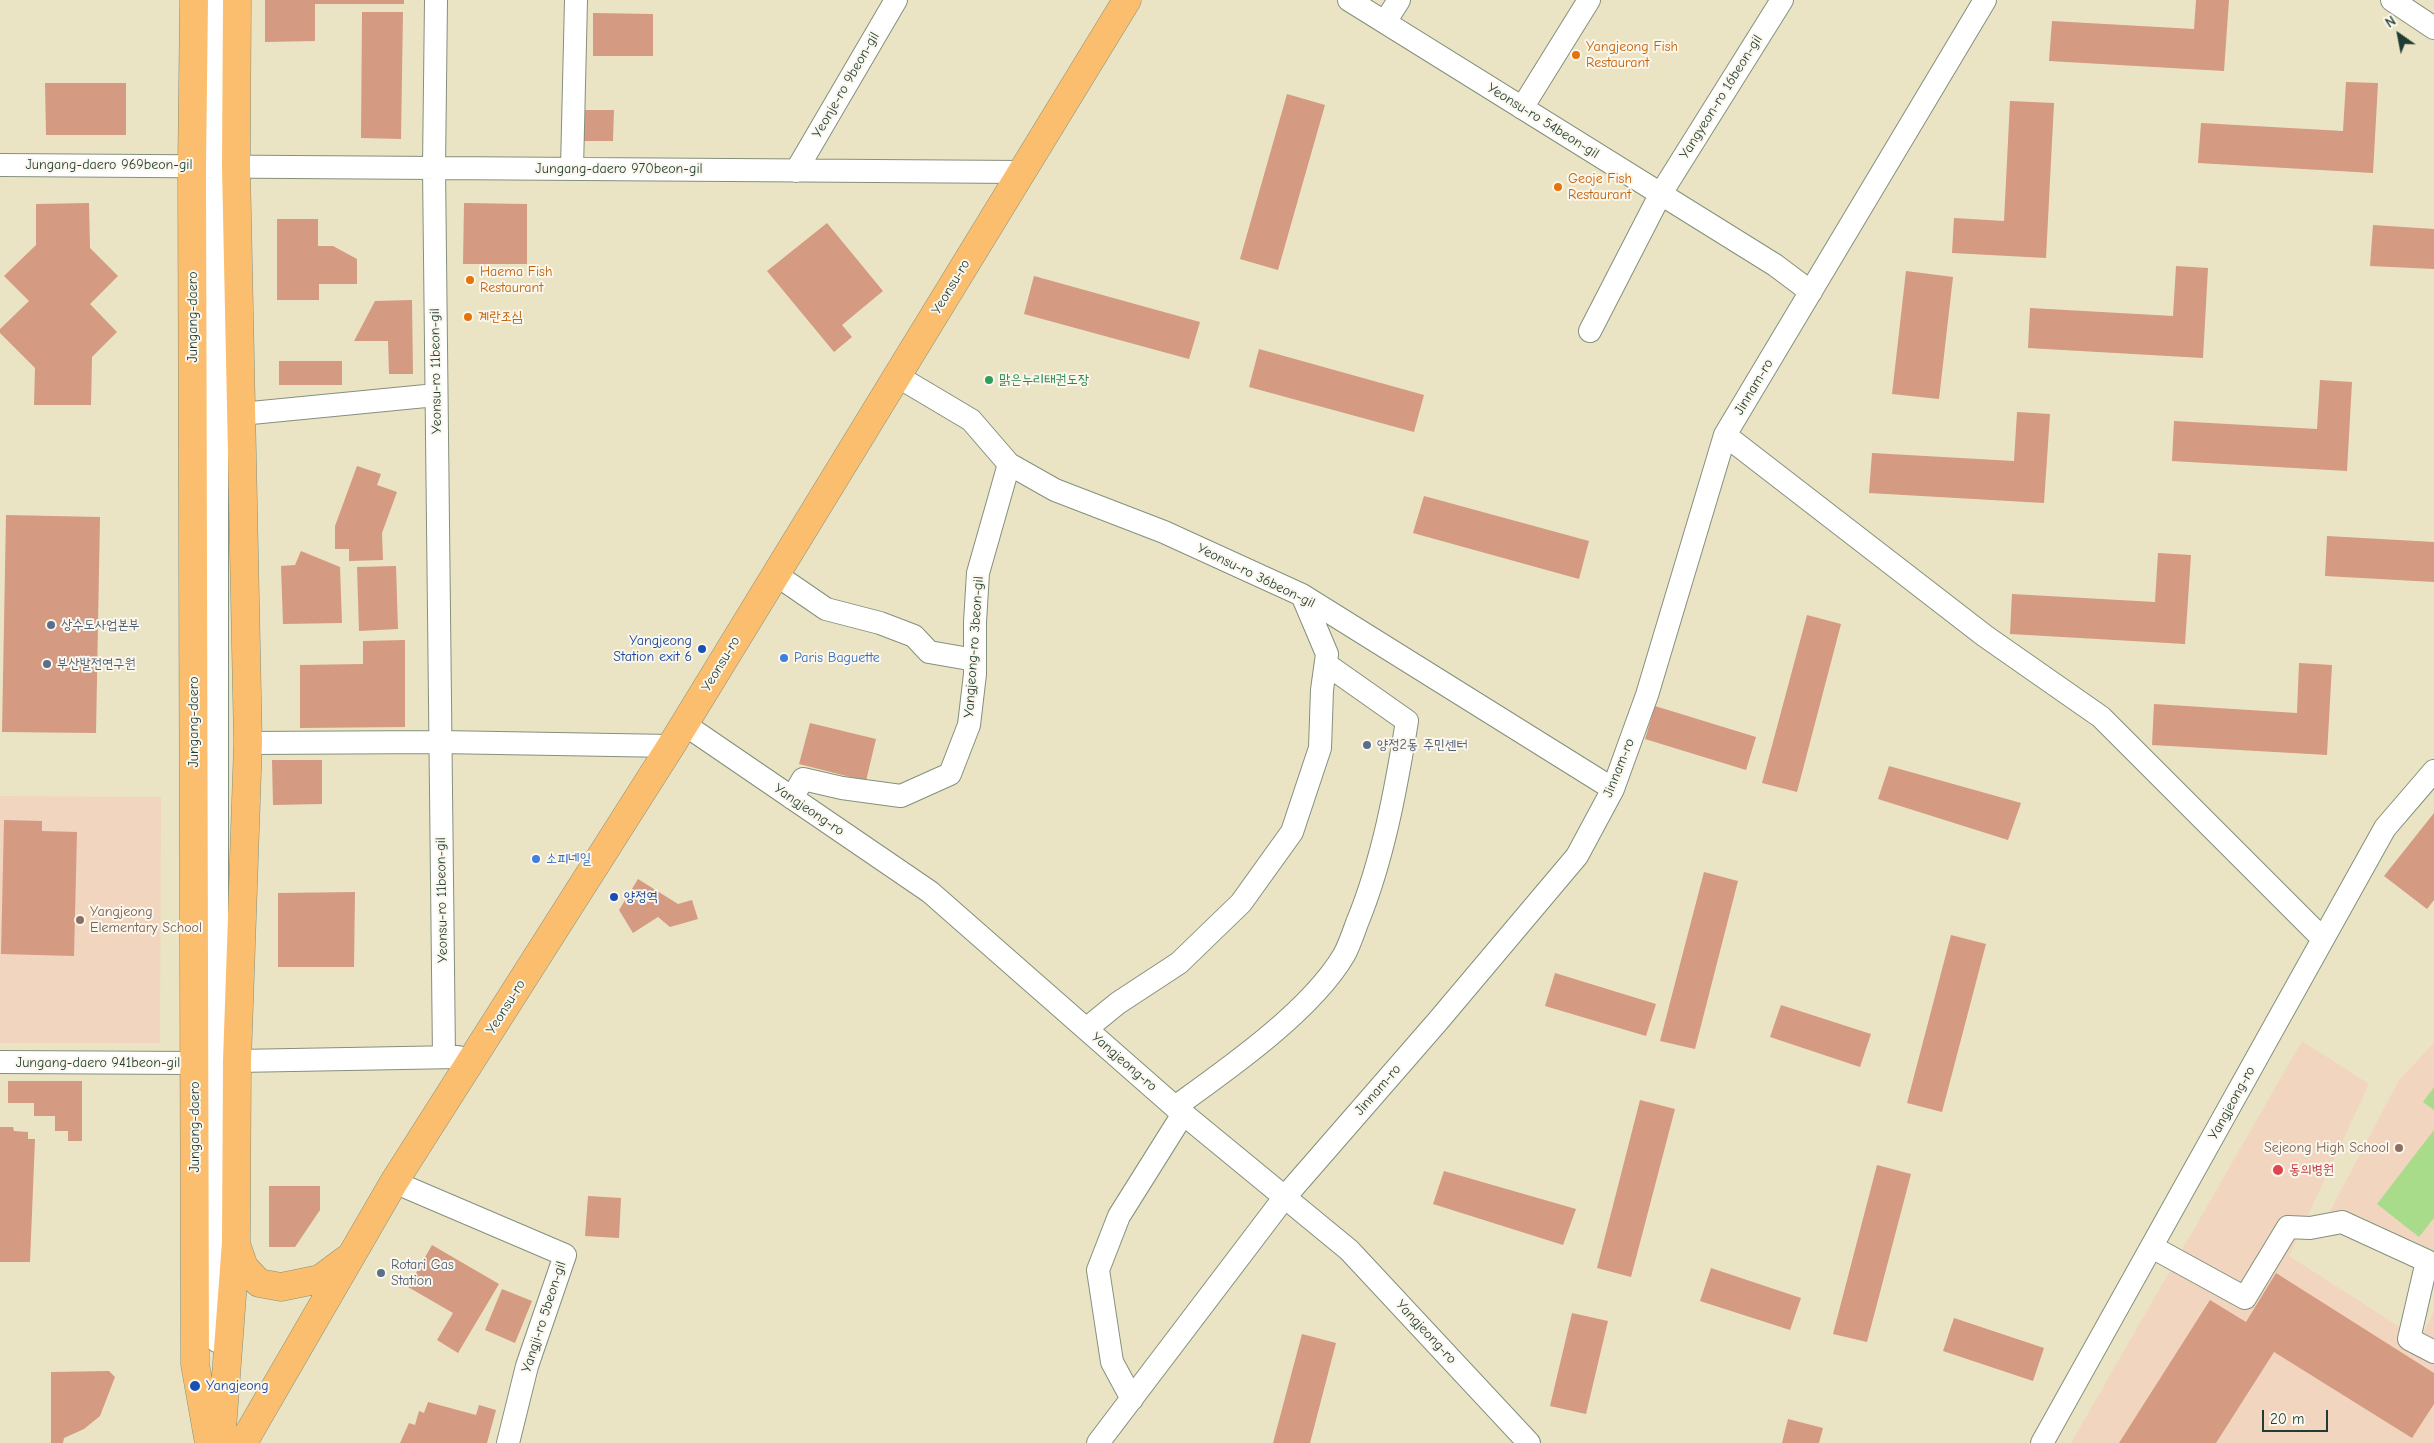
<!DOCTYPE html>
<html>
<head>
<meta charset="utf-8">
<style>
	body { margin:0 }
	#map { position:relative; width:2434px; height:1443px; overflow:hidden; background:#eae4c4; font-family:"Comic Neue",sans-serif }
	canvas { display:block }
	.north { position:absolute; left:2374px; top:10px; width:50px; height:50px; -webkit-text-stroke:4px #fbf7ec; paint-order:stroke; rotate:327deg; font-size:14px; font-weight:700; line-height:20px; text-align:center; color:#1f3d34 }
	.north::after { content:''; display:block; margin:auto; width:18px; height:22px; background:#1f3d34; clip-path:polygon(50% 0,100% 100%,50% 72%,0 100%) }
	.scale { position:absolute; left:2262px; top:1410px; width:66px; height:22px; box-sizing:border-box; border:2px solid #1f3d34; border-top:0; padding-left:6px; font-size:15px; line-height:18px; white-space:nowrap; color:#1f3d34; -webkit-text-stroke:4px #fbf7ec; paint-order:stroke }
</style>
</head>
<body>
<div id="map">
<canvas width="2434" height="1443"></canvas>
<div class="north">N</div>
<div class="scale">20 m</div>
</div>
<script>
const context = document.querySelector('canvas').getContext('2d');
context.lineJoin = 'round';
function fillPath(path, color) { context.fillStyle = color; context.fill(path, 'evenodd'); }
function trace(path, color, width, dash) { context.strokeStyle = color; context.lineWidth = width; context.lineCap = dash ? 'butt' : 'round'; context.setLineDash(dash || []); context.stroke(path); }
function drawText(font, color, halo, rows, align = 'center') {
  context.font = font + ' "Comic Neue","Poor Story",sans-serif'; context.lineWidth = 4; context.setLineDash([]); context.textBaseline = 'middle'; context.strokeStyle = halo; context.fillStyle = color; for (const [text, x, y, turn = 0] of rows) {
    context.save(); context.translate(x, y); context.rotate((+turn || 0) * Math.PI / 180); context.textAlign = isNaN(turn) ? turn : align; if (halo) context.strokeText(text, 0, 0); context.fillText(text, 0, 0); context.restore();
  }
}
fillPath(new Path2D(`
	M0 796 161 797 160 1043H0Z
	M2302 1041 2369 1084 2289 1256 2434 1349V1443H2071Z
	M2434 1043V1251L2357 1215H2328L2399 1080Z
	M2434 1311V1339L2423 1333Z`), '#f2d5be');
fillPath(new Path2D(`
	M2434 1087V1110L2423 1102Z
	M2434 1130V1218L2419 1237 2377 1204Z`), '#a8dc8b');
fillPath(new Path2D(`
	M265 0H404V4H315V41L265 42Z
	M2196 0H2229L2224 71 2049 61 2052 21 2194 29Z
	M362 12H403L401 139 361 138Z
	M593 13 653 14V56H593Z
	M2346 82 2378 83 2373 173 2198 163 2201 123 2343 131Z
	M45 83H126V135H46Z
	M1287 94 1325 105 1278 270 1240 259Z
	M2010 101 2054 103 2046 258 1952 253 1954 218 2004 221Z
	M584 110H614L613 141H584Z
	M89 203 90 248 118 276 90 304 117 332 92 357 91 405H34L35 368 0 333V329L29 301 4 276 36 245V204Z
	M464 203 527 204V264H463Z
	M277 219H318V246H333L357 259V284H319V300H277Z
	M827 223 883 291 842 325 852 337 834 352 767 271Z
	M2373 225 2434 229V269L2370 266Z
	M2176 266 2208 268 2203 358 2028 348 2030 308 2173 316Z
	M1906 271 1953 277 1939 399 1892 394Z
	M1034 276 1200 322 1189 359 1024 314Z
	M412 300 413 374H389L388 341H354L375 301Z
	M1259 349 1424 395 1414 432 1249 387Z
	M279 361H342V385H279Z
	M2320 380 2352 382 2347 471 2172 461 2174 421 2317 429Z
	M2017 412 2050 414 2044 503 1869 493 1872 453 2014 461Z
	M357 466 381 474 377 485 397 492 382 533 383 560 349 561V549H335V526Z
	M1424 496 1589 541 1579 579 1413 533Z
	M6 515 100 517 96 733 2 732Z
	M2327 536 2434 542V582L2325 576Z
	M301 551 340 567 342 623 283 624 281 566 295 565Z
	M2158 553 2191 555 2185 644 2010 634 2012 594 2155 602Z
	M396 566 398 629 359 631 357 567Z
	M1807 615 1841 624 1797 792 1762 783Z
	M405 640V727L300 728V665L363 664V641Z
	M2299 663 2332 665 2327 755 2152 745 2154 704 2297 713Z
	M1655 706 1756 737 1746 770 1645 739Z
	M810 723 876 739 866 781 799 764Z
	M272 760H322V804L273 805Z
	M1889 766 2021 803 2008 840 1878 799Z
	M2434 813V900L2427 909 2384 876Z
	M4 820 42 821V831L77 832 74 956 1 954Z
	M1704 872 1738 881 1695 1049 1660 1041Z
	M638 879 678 904 692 900 698 919 670 927 658 917 633 933 619 910Z
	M355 892 354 967H278V893Z
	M1951 935 1986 944 1942 1112 1907 1103Z
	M1555 973 1656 1004 1646 1036 1545 1006Z
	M1781 1005 1871 1034 1860 1067 1770 1037Z
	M8 1081H82V1141H68V1131H55V1116H34V1103H8Z
	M1640 1100 1675 1109 1631 1277 1597 1268Z
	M0 1127H13L14 1131 28 1132V1139H35L30 1262H0Z
	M1877 1165 1911 1174 1867 1342 1833 1334Z
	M1444 1171 1576 1209 1563 1245 1433 1204Z
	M269 1186H320V1210L295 1247H269Z
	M588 1196 621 1198 619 1238 585 1236Z
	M432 1245 499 1284 458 1353 437 1340 453 1313 408 1287Z
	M1711 1268 1801 1298 1790 1330 1700 1301Z
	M2276 1273 2434 1373V1404L2412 1438 2274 1352 2216 1443H2119L2210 1300 2246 1322Z
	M502 1289 532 1301 515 1343 485 1330Z
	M1572 1313 1608 1321 1586 1414 1550 1406Z
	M1954 1318 2044 1348 2033 1381 1943 1351Z
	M1302 1334 1336 1343 1310 1443H1273Z
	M109 1371 115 1377 100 1416 84 1429 64 1438 63 1443H51V1372Z
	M428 1402 476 1415 479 1405 496 1410 487 1443H400L409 1423 415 1425 419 1411 424 1413Z
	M1788 1419 1823 1428 1819 1443H1782Z`), '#d49a82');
const minor = new Path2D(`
	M217 0V1341
	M436 0 434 168 444 1057
	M1349 0 1775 265 1811 292
	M2392 0 2434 28
	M1385 22 1399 0
	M1522 108 1589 0
	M0 165 1021 172
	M572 169 576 0
	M796 171 896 0
	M1590 331 1660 195 1782 0
	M897 376 971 420 1009 464 1055 490 1164 532 1302 595 1613 789
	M241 414 436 395
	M1725 435 1985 636 2101 717 2323 939
	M775 574 826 609 880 623 914 636 929 652 975 660
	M684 724 930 892 1175 1107 1349 1250 1529 1443
	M248 743 440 742 671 746
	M792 798 803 779 842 788 901 796 950 774 969 725 975 674V622L978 573 1009 464
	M1086 1029 1118 1003 1179 963 1241 903 1292 832 1320 748 1322 690 1327 654 1302 595
	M237 1061 458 1057
	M0 1062 195 1063
	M1175 1107C1228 1069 1311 1011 1344 955 1349 946 1353 934 1357 923 1383 860 1396 789 1407 721L1326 664
	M394 1182 565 1255 527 1366 508 1443
	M2152 1247 2245 1298 2288 1227 2310 1228 2342 1222 2427 1261 2409 1339 2434 1352
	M1132 1399 1112 1362 1098 1270 1119 1216 1183 1114
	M1098 1443 1284 1198 1438 1021 1577 856 1613 789 1647 695 1725 435 1985 0
	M2042 1443 2385 828 2434 771`);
const major = new Path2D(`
	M194 0 192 166 195 1364 209 1443
	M236 1244 244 1267 259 1283 281 1287 320 1279 347 1259
	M221 1443 236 1242 237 1061 248 743 236 166 237 0
	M243 1443 394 1182 671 746 1127 0`);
trace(minor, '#84907c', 24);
trace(major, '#84907c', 29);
trace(minor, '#fff', 22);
trace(major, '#fbbe6e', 28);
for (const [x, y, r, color] of [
	[1576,55,5,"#e8710a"],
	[1558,187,5,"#e8710a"],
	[470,280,5,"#e8710a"],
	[468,317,5,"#e8710a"],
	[989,380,5,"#2e9e5b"],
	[51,625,5,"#5c6f8a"],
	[702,649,5,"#1a4fb4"],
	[784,658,5,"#3f7fe0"],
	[47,664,5,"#5c6f8a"],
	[1367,745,5,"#5c6f8a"],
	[536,859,5,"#3f7fe0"],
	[614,897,5,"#1a4fb4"],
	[80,920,5,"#8d6e63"],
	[2399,1148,5,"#8d6e63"],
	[2278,1170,6,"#e0444e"],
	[381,1273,5,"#5c6f8a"],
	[195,1386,6,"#1a4fb4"]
]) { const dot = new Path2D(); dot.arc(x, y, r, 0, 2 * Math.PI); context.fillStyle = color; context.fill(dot); trace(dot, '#fbf7ec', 2); }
drawText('14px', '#c56008', '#fbf7ec', [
	["Yangjeong Fish",1586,47],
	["Restaurant",1586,63],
	["Geoje Fish",1568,179],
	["Restaurant",1568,195],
	["Haema Fish",480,272],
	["Restaurant",480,288],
	["계란조심",478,317]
], 'left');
drawText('14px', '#1f3d34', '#fbf7ec', [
	["Yeonje-ro 9beon-gil",846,85,-60],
	["Yangyeon-ro 16beon-gil",1721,97,-58],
	["Yeonsu-ro 54beon-gil",1543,121,32],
	["Jungang-daero 969beon-gil",109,165],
	["Jungang-daero 970beon-gil",619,169],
	["Yeonsu-ro",951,287,-59],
	["Jungang-daero",193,317,-90],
	["Yeonsu-ro 11beon-gil",436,371,-91],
	["Jinnam-ro",1754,387,-59],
	["Yeonsu-ro 36beon-gil",1256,576,26],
	["Yangjeong-ro 3beon-gil",974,647,-86],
	["Yeonsu-ro",721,664,-59],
	["Jungang-daero",194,722,-90],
	["Jinnam-ro",1619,768,-68],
	["Yangjeong-ro",809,810,34],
	["Yeonsu-ro 11beon-gil",442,900,-91],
	["Yeonsu-ro",506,1007,-58],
	["Yangjeong-ro",1124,1062,41],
	["Jungang-daero 941beon-gil",98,1063],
	["Jinnam-ro",1378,1090,-49],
	["Yangjeong-ro",2232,1103,-61],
	["Jungang-daero",195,1127,-90],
	["Yangji-ro 5beon-gil",544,1317,-72],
	["Yangjeong-ro",1426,1332,47]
]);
drawText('14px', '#27864d', '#fbf7ec', [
	["맑은누리태권도장",999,380]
], 'left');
drawText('14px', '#4e5e75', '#fbf7ec', [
	["상수도사업본부",61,625],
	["부산발전연구원",57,664],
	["양정2동 주민센터",1377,745],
	["Rotari Gas",391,1265],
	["Station",391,1281]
], 'left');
drawText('14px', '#164399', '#fbf7ec', [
	["Yangjeong",692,641,"right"],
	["Station exit 6",692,657,"right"],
	["양정역",624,897],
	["Yangjeong",206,1386]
], 'left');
drawText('14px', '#366cbe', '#fbf7ec', [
	["Paris Baguette",794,658],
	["소피네일",546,859]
], 'left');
drawText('14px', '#785e54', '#fbf7ec', [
	["Yangjeong",90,912],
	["Elementary School",90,928],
	["Sejeong High School",2389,1148,"right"]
], 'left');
drawText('14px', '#be3a42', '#fbf7ec', [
	["동의병원",2289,1170]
], 'left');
</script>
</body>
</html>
